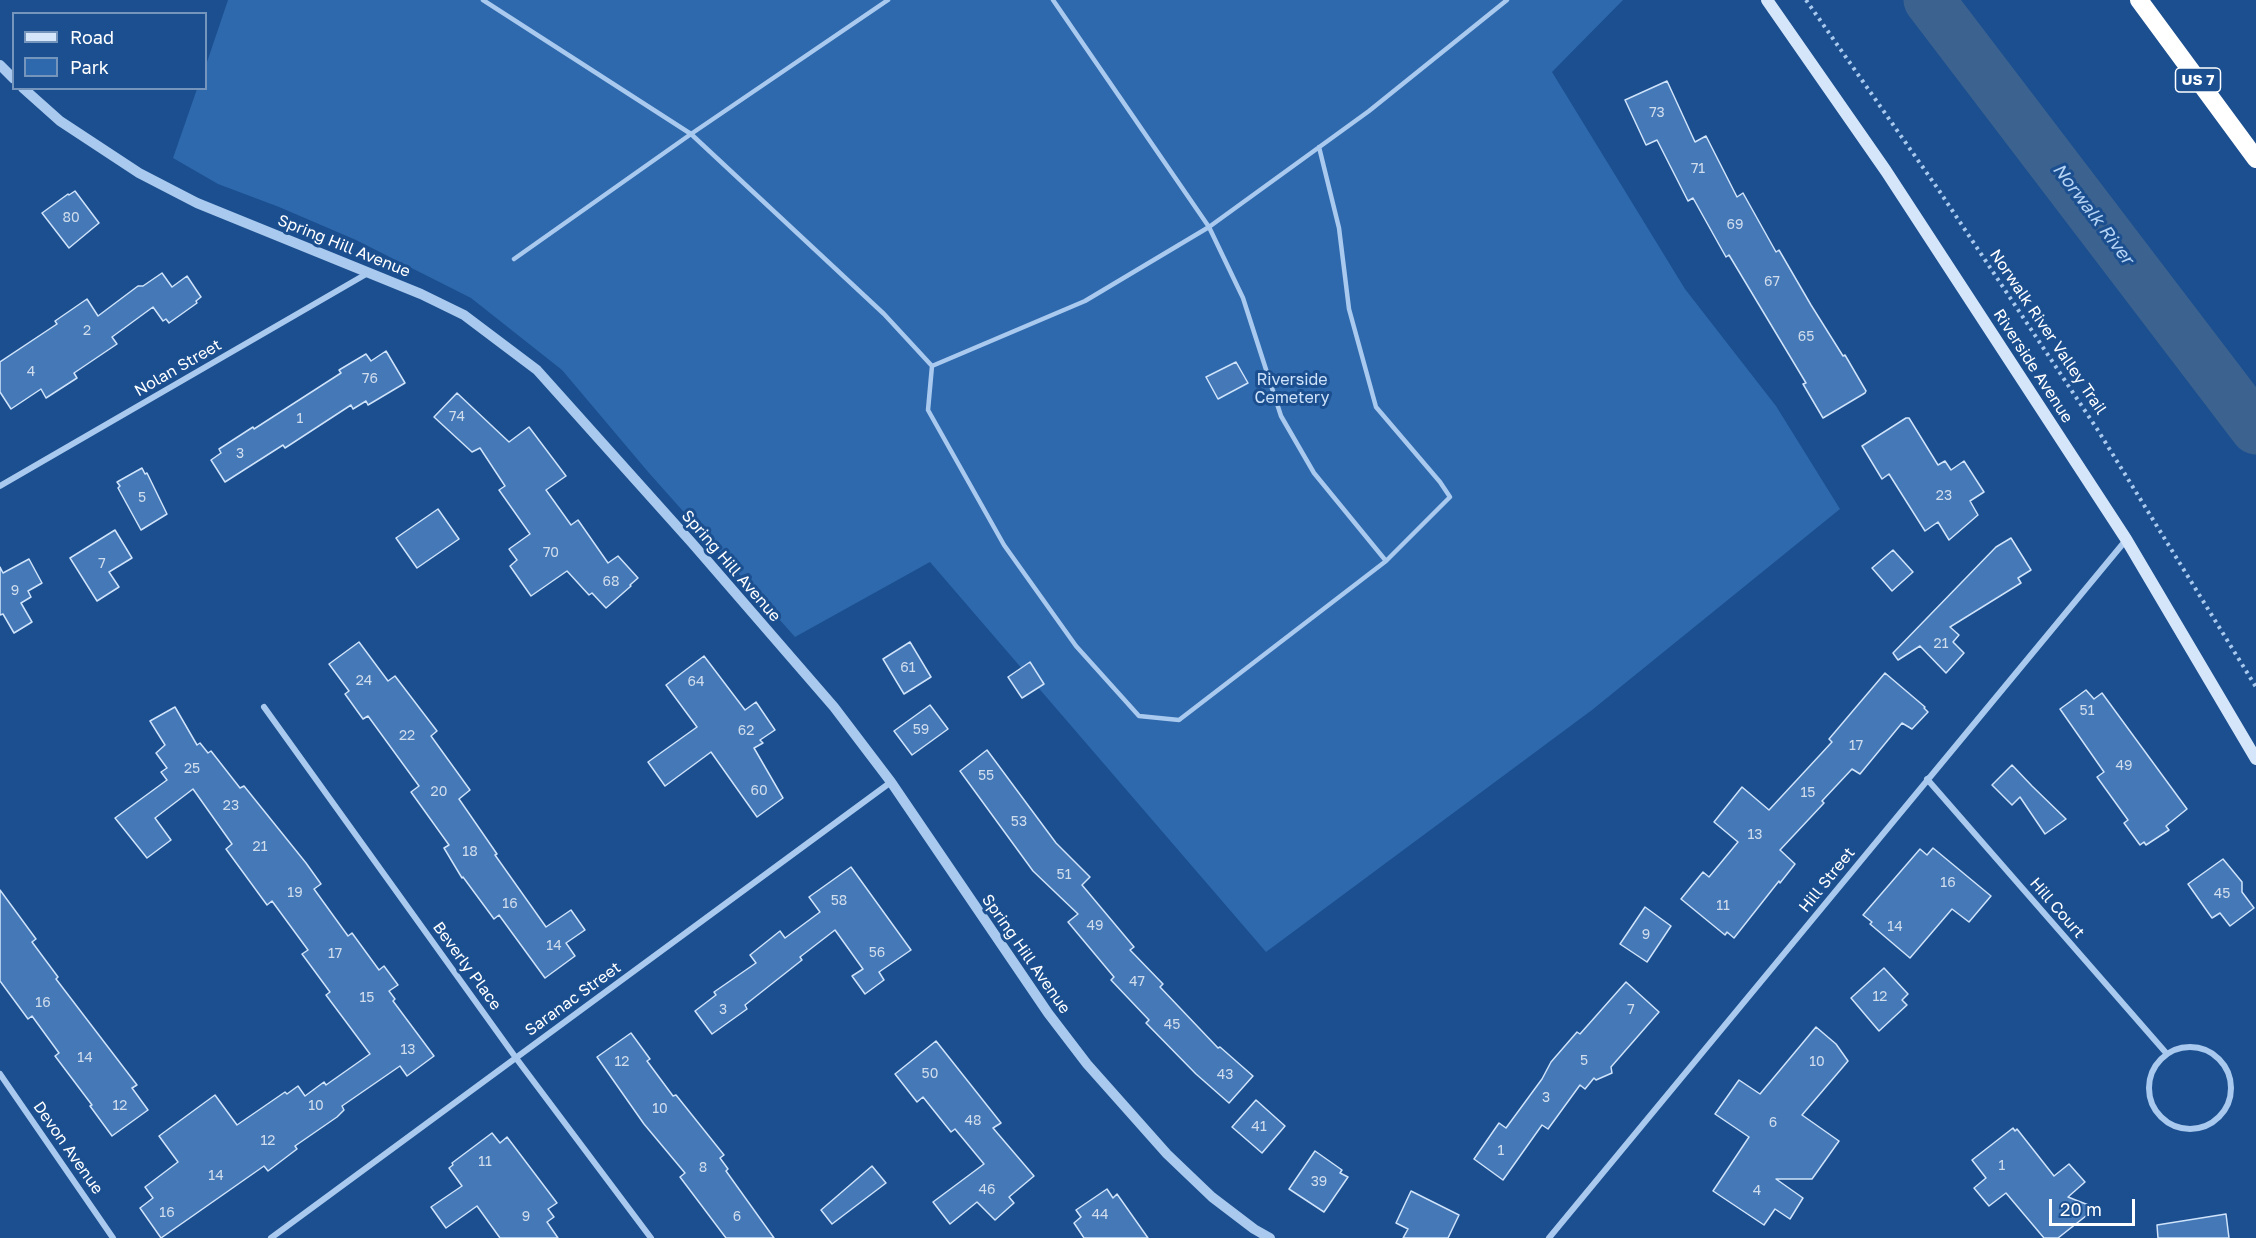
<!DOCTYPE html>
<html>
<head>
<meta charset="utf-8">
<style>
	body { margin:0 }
	#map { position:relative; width:2256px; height:1238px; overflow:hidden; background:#1b4f8f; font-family:"Golos Text",sans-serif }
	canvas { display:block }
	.legend { position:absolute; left:12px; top:12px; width:195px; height:78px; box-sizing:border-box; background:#1b4f8f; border:2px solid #7695bc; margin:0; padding:8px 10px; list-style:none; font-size:18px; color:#fff }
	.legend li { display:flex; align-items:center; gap:12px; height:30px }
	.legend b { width:30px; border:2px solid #7695bc }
	.scale { position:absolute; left:2049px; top:1199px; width:86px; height:27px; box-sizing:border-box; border:3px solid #fff; border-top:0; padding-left:8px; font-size:18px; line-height:21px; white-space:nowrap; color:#fff; -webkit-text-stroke:4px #1b4f8f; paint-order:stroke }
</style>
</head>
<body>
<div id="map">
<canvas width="2256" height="1238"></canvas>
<ul class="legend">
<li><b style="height:8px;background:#d6e6fa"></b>Road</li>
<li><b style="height:16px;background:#2e69ad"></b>Park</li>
</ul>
<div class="scale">20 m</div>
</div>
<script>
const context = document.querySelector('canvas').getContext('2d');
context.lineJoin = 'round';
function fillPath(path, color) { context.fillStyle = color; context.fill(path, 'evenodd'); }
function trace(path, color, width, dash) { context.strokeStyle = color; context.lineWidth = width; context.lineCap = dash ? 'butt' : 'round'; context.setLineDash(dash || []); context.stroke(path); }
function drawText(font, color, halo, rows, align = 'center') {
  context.font = font + ' "Golos Text",sans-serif'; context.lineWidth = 6; context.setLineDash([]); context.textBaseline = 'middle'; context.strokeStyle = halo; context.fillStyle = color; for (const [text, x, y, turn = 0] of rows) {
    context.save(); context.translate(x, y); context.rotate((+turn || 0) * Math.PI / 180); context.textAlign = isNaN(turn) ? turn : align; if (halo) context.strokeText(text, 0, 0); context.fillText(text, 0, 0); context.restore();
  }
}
fillPath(new Path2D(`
	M228 0H1623L1552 72 1685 289 1776 406 1840 509 1592 710 1266 952 930 562 795 637 649 473 562 370 471 298 356 240 279 207 218 184 173 158 197 89 206 88V65Z`), '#2e69ad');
trace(new Path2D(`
	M1929 0 2256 429`), '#3c6290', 51);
const building = new Path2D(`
	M1667 81 1695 142 1706 136 1737 197 1743 193 1776 252 1779 250 1811 305 1843 356 1845 355 1866 391 1865 393 1823 418 1803 384 1806 383 1729 255 1726 257 1693 198 1688 201 1657 140 1646 145 1625 100Z
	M75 191 99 223 69 248 42 213 68 194 69 195Z
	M162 273 172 287 187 276 201 297 196 301 197 303 169 323 166 319 163 321 153 307 112 337 117 344 74 373 77 378 46 398 41 389 11 409 0 392V362L57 324 55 321 87 299 98 316 138 286H143Z
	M386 351 405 383 368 405 366 401 353 409 351 405 285 448 283 445 225 482 211 460 221 453 219 449 253 427 254 429 341 373 339 370 366 354 371 361Z
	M1236 362 1248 383 1218 399 1206 377Z
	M457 393 509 442 529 427 566 476 546 490 571 525 578 520 608 563 618 556 638 578 630 585 631 586 606 608 592 593 589 595 567 571 531 596 510 566 517 560 509 549 530 534 499 490 505 486 480 448 472 452 434 417Z
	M1906 418H1909L1938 465 1945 461 1951 470 1964 461 1984 492 1970 501 1978 515 1949 540 1938 522 1925 531 1889 474 1882 479 1862 446Z
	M142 468 145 474 147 473 167 514 141 530 118 488 120 486 117 482Z
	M438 509 459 539 417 568 396 538Z
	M115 530 132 558 109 572 119 587 97 601 70 558Z
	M2011 538 2031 570 2018 578 2021 583 1950 627 1959 635 1953 642 1964 653 1946 673 1920 646 1898 660 1893 653 1996 547Z
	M1893 550 1913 572 1892 591 1872 568Z
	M29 559 42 583 28 591 31 597 21 603 32 622 14 633 3 614 0 615V567L3 573Z
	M359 642 388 681 395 676 437 731 431 736 470 790 459 799 497 854 495 855 546 927 571 910 585 930 566 943 575 956 545 978 499 915 494 919 463 877 462 878 444 848 449 845 411 792 419 786 368 716 363 719 345 694 349 691 329 664Z
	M910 642 931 677 904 694 883 659Z
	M704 656 745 710 756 702 775 730 760 740 763 743 754 748 783 798 757 817 711 752 665 786 648 762 697 727 666 685Z
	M1030 662 1044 684 1022 698 1008 677Z
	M1885 673 1925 707 1924 708 1928 712 1912 729 1902 723 1860 774 1852 769 1822 801 1824 803 1780 850 1795 864 1780 883 1779 881 1734 938 1727 932 1725 935 1681 899 1703 872 1709 877 1738 842 1714 822 1742 787 1769 810 1832 742 1829 739Z
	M2086 690 2094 699 2102 693 2187 809 2166 826 2169 830 2146 845 2144 842 2140 845 2124 823 2128 820 2097 777 2104 772 2060 709Z
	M930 705 948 729 912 755 894 731Z
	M175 707 197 745 200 743 208 753 211 751 240 788 244 786 306 863 321 884 314 889 348 936 352 933 379 970 384 966 398 985 389 991 395 999 393 1001 434 1056 407 1076 400 1066 342 1106 344 1110 337 1117 295 1146 297 1149 268 1171 264 1166 161 1238 140 1208 153 1198 145 1187 178 1162 159 1136 215 1095 237 1125 285 1092 287 1094 298 1086 305 1096 324 1082 326 1085 370 1054 326 995 330 992 302 954 308 950 272 901 267 905 226 849 232 844 193 789 155 818 171 840 147 858 115 818 167 780 161 772 167 768 156 753 165 745 150 721Z
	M987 750 1056 843 1090 877 1082 885 1134 947 1130 950 1163 984 1160 987 1218 1048 1220 1047 1253 1076 1229 1103 1196 1074 1146 1023 1149 1020 1111 980 1114 977 1068 922 1078 914 1033 871 960 771Z
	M2012 765 2032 786 2066 819 2045 834 2020 797 2012 805 1992 785Z
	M1933 848 1991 896 1969 922 1952 909 1910 958 1870 924 1872 922 1863 915 1920 849 1927 855Z
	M2223 859 2242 882V892L2254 908 2230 926 2220 913 2212 918 2188 884Z
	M851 867 911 950 879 972 884 980 865 994 852 976 863 969 835 930 800 957 802 960 745 1005 747 1009 712 1034 695 1011 716 995 714 992 756 963 750 955 780 931 785 938 820 912 809 897Z
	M0 890 36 939 32 942 58 977 56 979 137 1085 132 1088 148 1110 112 1136 90 1106 92 1105 55 1056 59 1053 32 1016 28 1019 0 981Z
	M1645 907 1671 926 1647 962 1620 944Z
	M1884 968 1908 994 1902 1000 1907 1005 1879 1031 1851 998Z
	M1626 982 1659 1012 1611 1067 1612 1073 1596 1080 1594 1078 1585 1089 1580 1085 1548 1129 1542 1125 1503 1180 1474 1159 1499 1123 1506 1128 1542 1079 1551 1062 1577 1032 1580 1034Z
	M1816 1027 1836 1044 1848 1061 1802 1115 1839 1141 1812 1179H1776L1803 1198 1790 1219 1775 1209 1764 1225 1713 1191 1749 1137 1715 1114 1739 1080 1760 1094Z
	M631 1033 650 1059 647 1061 673 1096 676 1095 724 1155 720 1158 728 1169 726 1171 774 1238H726L680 1177 685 1173 644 1124 597 1057Z
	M936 1041 1001 1123 993 1128 1034 1176 1009 1197 1014 1203 995 1220 977 1202 950 1224 933 1202 984 1164 955 1129 951 1132 923 1097 917 1102 895 1074Z
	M1256 1100 1285 1126 1262 1153 1232 1127Z
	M2013 1128 2015 1131 2017 1129 2054 1176 2069 1164 2085 1182 2068 1197 2096 1208 2058 1238H2044L2006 1193 1989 1206 1974 1188 1986 1178 1972 1160Z
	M492 1133 500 1143 507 1137 557 1203 548 1209 554 1217 547 1222 558 1238H500L477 1206 446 1228 431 1207 462 1186 449 1168 453 1165 452 1163Z
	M1315 1151 1342 1170 1340 1173 1348 1177 1324 1212 1289 1189Z
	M872 1166 886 1183 832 1224 821 1210Z
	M1107 1189 1113 1198 1117 1194 1148 1238H1084L1074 1223 1081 1217 1076 1210Z
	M1411 1191 1459 1215 1448 1238H1403L1408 1229 1396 1223Z
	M2226 1214 2229 1238H2158L2157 1225Z`);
fillPath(building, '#4478b7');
trace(building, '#cfe3fa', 1.5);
trace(new Path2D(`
	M1806 0 1938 189 2099 432 2256 687`), '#a9c9ee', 4, [3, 4.5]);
trace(new Path2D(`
	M483 0 691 134 514 259
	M888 0 691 134 884 314 932 366 928 410 1004 545 1076 646 1139 716 1179 720 1386 561
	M1053 0 1209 227 1369 111 1507 0
	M932 366 1085 301 1209 227 1243 298 1281 416 1314 473 1386 561 1450 497 1440 482 1376 407 1349 309 1339 228 1319 147`), '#a9c9ee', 4.5);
trace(new Path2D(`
	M0 486 368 273
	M264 707 516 1058 651 1238
	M1927 779 2167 1054
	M2149 1088a41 41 0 1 1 82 0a41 41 0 1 1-82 0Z
	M0 1074 113 1238
	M271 1238 891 782
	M1549 1238 2126 540`), '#a9c9ee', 6);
trace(new Path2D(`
	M0 65 14 79
	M23 88 60 121 139 173 197 203 421 294 464 315 537 370 692 543 834 707 891 782 1048 1013 1087 1064 1167 1154 1212 1197 1254 1229 1270 1238`), '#a9c9ee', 10);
trace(new Path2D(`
	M1767 0 1886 171 2126 539 2256 759`), '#d6e6fa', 12);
trace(new Path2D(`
	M2139 0 2256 159`), '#fff', 18);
drawText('14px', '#d0dded', null, [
	["73",1657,113],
	["71",1698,169],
	["80",71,218],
	["69",1735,225],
	["67",1772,282],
	["2",87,331],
	["65",1806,337],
	["4",31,372],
	["76",370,379],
	["74",457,417],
	["1",300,419],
	["3",240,454],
	["23",1944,496],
	["5",142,498],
	["70",551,553],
	["7",102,564],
	["68",611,582],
	["9",15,591],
	["21",1941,644],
	["61",908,668],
	["24",364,681],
	["64",696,682],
	["51",2087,711],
	["59",921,730],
	["62",746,731],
	["22",407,736],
	["17",1856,746],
	["49",2124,766],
	["25",192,769],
	["55",986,776],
	["60",759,791],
	["20",439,792],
	["15",1808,793],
	["23",231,806],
	["53",1019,822],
	["13",1755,835],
	["21",260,847],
	["18",470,852],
	["51",1064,875],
	["16",1948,883],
	["19",295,893],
	["45",2222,894],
	["58",839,901],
	["16",510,904],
	["11",1723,906],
	["49",1095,926],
	["14",1895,927],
	["9",1646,935],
	["14",554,946],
	["56",877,953],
	["17",335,954],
	["47",1137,982],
	["12",1880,997],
	["15",367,998],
	["16",43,1003],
	["3",723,1010],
	["7",1631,1010],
	["45",1172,1025],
	["13",408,1050],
	["14",85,1058],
	["5",1584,1061],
	["12",622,1062],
	["10",1817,1062],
	["50",930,1074],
	["43",1225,1075],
	["3",1546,1098],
	["12",120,1106],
	["10",316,1106],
	["10",660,1109],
	["48",973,1121],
	["6",1773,1123],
	["41",1259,1127],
	["12",268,1141],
	["1",1501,1151],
	["11",485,1162],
	["1",2002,1166],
	["8",703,1168],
	["14",216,1176],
	["39",1319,1182],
	["46",987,1190],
	["4",1757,1191],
	["16",167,1213],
	["44",1100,1215],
	["9",526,1217],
	["6",737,1217]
]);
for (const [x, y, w] of [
	[2198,80,45]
]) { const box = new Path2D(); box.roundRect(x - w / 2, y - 12, w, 24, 4.5); context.fillStyle = '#1b4f8f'; context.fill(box); trace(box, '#fff', 1.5); }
drawText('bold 15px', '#fff', null, [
	["US 7",2198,80]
]);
drawText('16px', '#fff', '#1b4f8f', [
	["Spring Hill Avenue",344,246,22],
	["Norwalk River Valley Trail",2048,332,56],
	["Riverside Avenue",2033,366,57],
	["Nolan Street",178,368,-30],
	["Spring Hill Avenue",731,566,49],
	["Hill Street",1827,880,-51],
	["Hill Court",2057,908,49],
	["Spring Hill Avenue",1026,954,55],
	["Beverly Place",467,966,54],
	["Saranac Street",573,999,-36],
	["Devon Avenue",68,1148,55]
]);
drawText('16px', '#cfe3fa', '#1b4f8f', [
	["Riverside",1292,380],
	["Cemetery",1292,398]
]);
drawText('italic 18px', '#b5d3f5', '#1b4f8f', [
	["Norwalk River",2093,214,53]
]);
</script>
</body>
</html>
